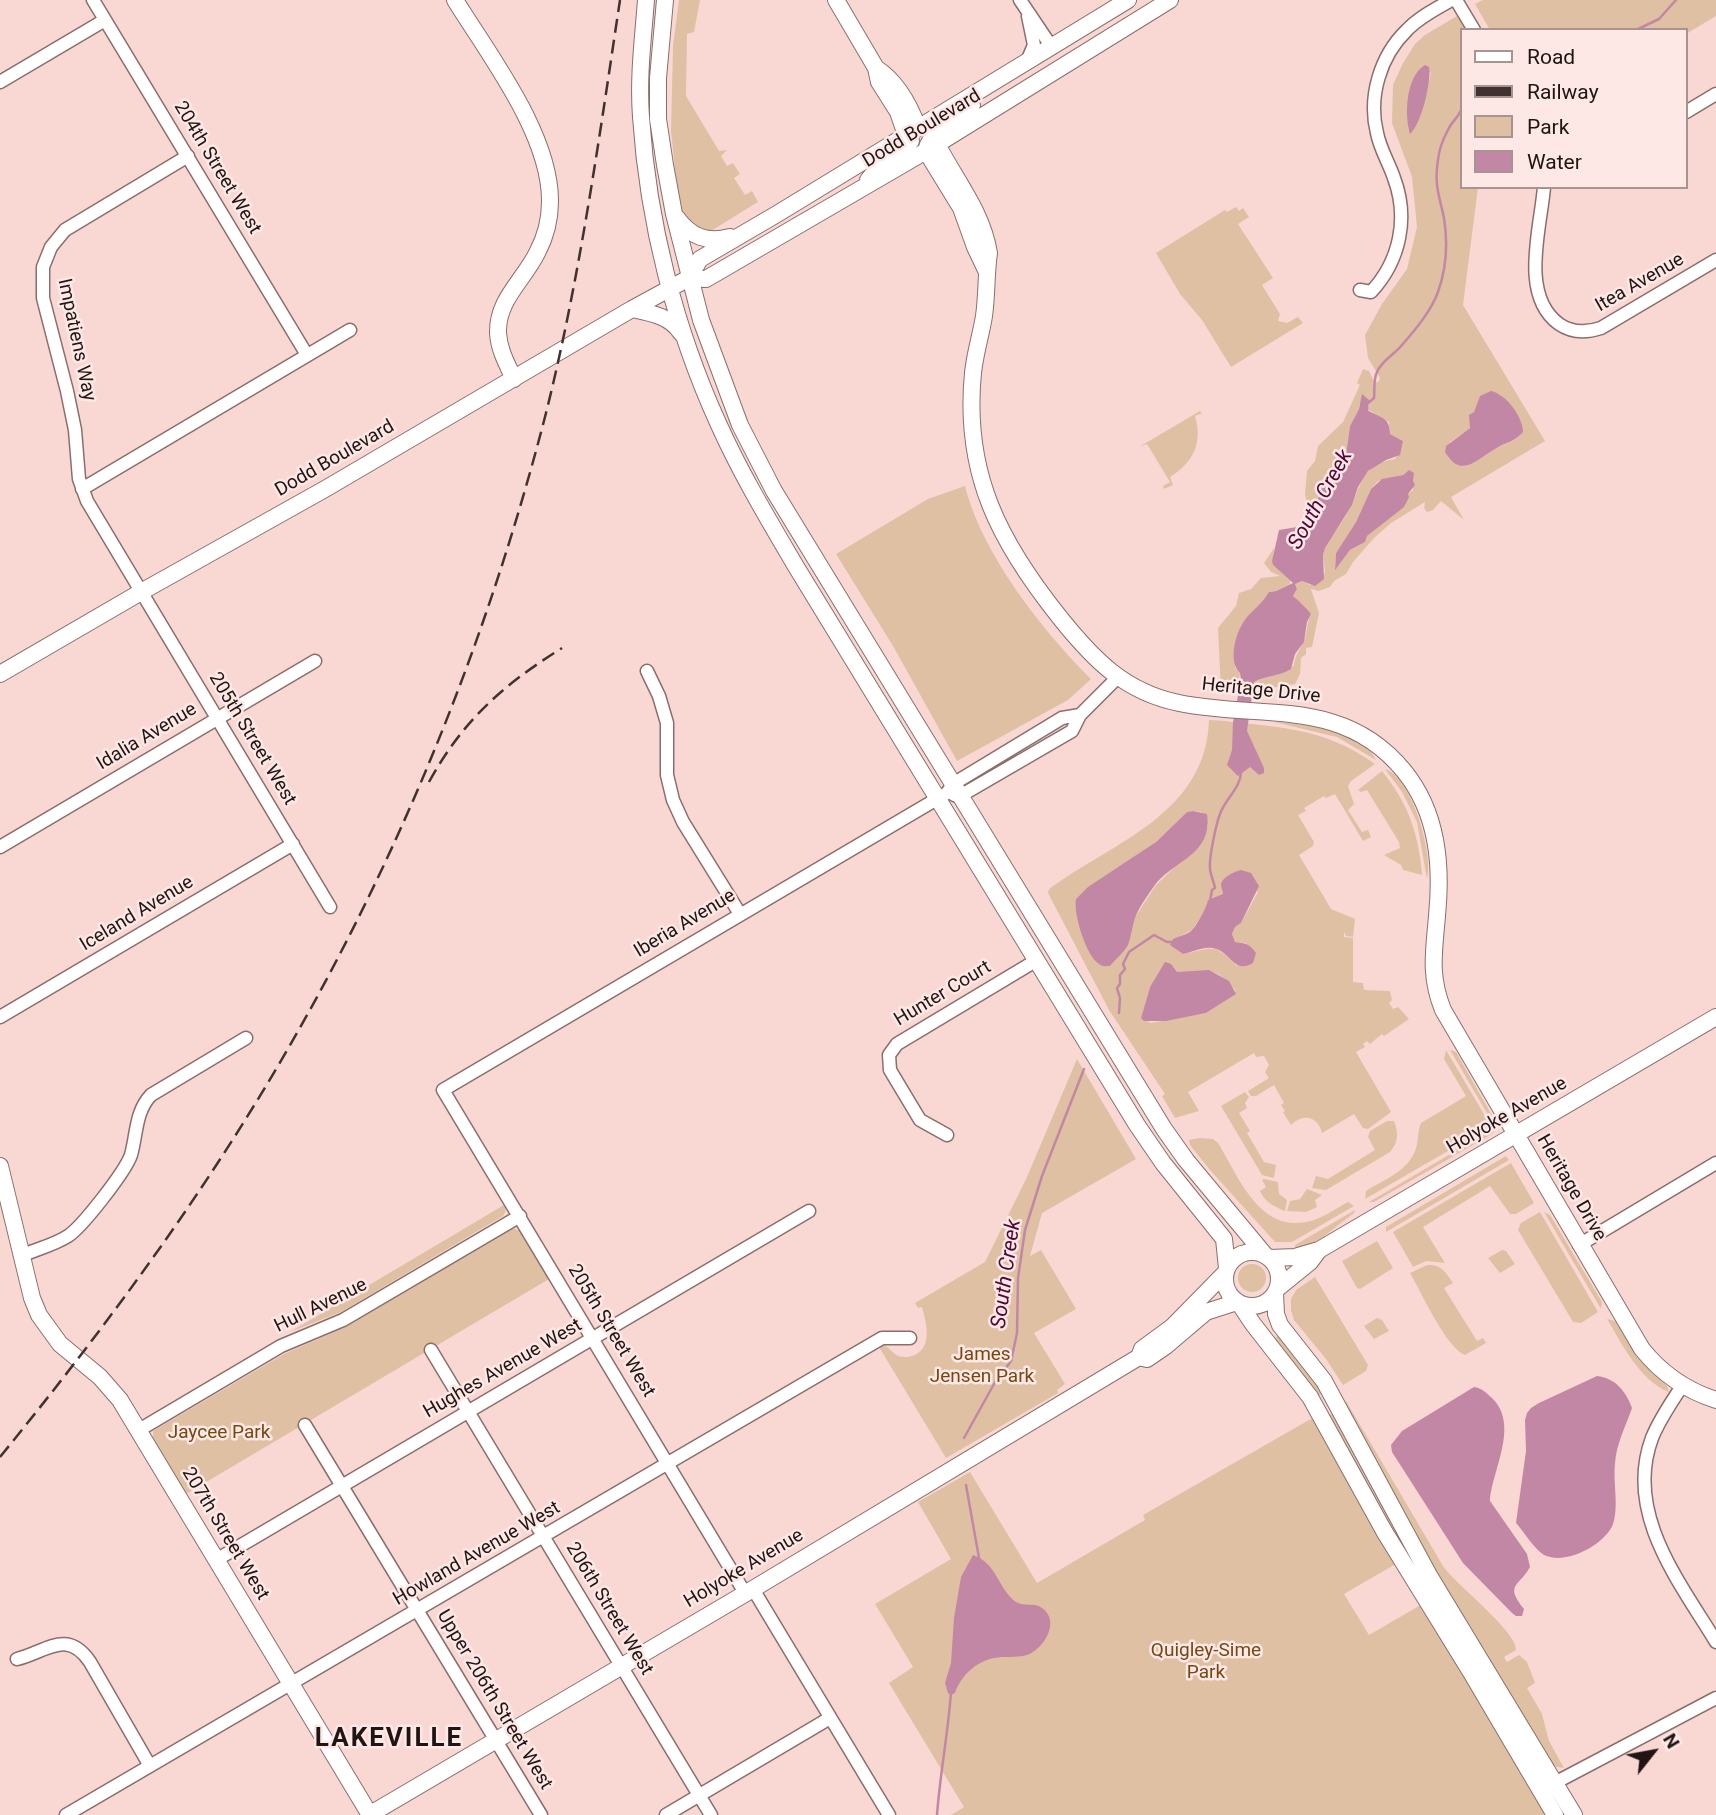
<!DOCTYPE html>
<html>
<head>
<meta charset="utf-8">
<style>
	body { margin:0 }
	#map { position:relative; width:1716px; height:1815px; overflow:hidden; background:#f9d8d4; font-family:Roboto,sans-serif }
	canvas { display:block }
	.legend { position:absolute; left:1460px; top:28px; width:228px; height:161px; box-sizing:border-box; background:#fde8e6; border:2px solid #a59492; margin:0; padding:9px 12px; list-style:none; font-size:21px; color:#201514 }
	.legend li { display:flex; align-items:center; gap:14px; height:35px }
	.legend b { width:35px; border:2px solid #a59492 }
	.north { position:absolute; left:1618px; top:1717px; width:70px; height:70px; -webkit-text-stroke:5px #fde8e6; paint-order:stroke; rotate:59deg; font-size:19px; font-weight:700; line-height:28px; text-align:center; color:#201514 }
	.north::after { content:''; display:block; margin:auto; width:24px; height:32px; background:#201514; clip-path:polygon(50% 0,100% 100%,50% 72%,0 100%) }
</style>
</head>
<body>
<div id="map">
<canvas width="1716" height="1815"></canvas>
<ul class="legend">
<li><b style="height:9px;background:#fff"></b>Road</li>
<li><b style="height:9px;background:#413231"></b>Railway</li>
<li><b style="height:19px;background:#dfc0a3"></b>Park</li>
<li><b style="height:19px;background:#c387a6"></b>Water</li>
</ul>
<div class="north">N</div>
</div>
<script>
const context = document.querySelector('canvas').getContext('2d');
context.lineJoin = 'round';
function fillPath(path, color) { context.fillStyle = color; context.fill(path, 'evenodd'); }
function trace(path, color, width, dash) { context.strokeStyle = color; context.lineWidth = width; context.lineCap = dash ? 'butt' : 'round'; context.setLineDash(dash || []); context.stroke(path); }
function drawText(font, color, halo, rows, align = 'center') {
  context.font = font + ' Roboto,sans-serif'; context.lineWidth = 5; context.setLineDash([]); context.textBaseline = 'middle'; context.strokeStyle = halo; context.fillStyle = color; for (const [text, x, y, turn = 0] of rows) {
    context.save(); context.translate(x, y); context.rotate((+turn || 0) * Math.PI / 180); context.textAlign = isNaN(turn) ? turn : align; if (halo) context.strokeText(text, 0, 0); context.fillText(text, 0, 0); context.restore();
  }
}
fillPath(new Path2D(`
	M679 0H700L694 32 687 34 686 96 719 151 727 150 721 156 727 166 733 163 740 174 734 178 745 195 752 191 758 202 706 234 684 220 676 179 671 131 673 46Z
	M1483 0H1716V16L1686 34V30H1490L1475 4Z
	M1457 16 1467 30H1462V187H1478L1463 305 1545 441 1451 497 1464 520 1441 501 1433 510 1427 512 1424 508 1425 502 1391 523 1374 538 1353 562 1346 574 1334 581 1330 587 1319 591 1311 589 1319 613 1312 647 1306 648V654L1301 658 1300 674 1295 684 1265 689 1258 696 1251 695 1254 682C1268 674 1283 678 1294 665 1295 655 1299 652 1303 643 1308 634 1306 623 1311 614 1303 609 1300 602 1293 596L1297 589 1295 584 1302 581 1310 585 1325 573 1323 555 1325 548C1333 533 1345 520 1352 504 1363 480 1363 464 1395 459L1403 441 1390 434 1389 422 1367 409V404L1360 403 1359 409 1350 426 1345 462 1325 481 1313 512 1308 508 1305 494 1307 471 1315 461 1318 446 1343 422 1360 385 1357 383 1363 369 1369 371 1375 383 1379 381 1380 378 1368 358 1365 335 1382 304 1407 269 1417 227 1412 177 1392 123 1393 85 1403 63 1415 44 1425 35ZM1431 72 1427 93 1409 131C1406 114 1407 98 1413 82ZM1500 394 1516 413 1523 432C1516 442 1506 443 1495 449 1479 458 1464 475 1447 456L1449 443 1470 428 1480 396ZM1409 470 1413 478V490L1408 494 1404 506 1386 519 1367 536 1360 545 1350 550 1335 569 1336 553 1356 522 1371 489 1378 481 1403 475Z
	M1236 207 1239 211 1243 208 1249 217 1238 224 1273 278 1262 285 1280 314 1278 321 1287 323 1298 317 1303 323 1231 367 1202 320 1180 294 1156 253 1225 210 1227 212Z
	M1200 411 1202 413 1195 416C1203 443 1193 463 1170 477L1173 485 1164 489 1163 486 1170 482 1147 444 1139 447Z
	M965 486C982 554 1042 630 1091 679L1068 700 957 761 893 646 836 554 928 499Z
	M1274 548 1273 565 1290 580V584L1276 591H1271L1241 625 1235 649V668L1240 673 1237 694 1221 692 1218 628 1236 606 1239 593 1251 589 1261 578 1280 576 1271 572 1264 563Z
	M1209 720C1223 720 1238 723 1252 724 1299 729 1335 735 1375 764L1351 781 1348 786 1354 804 1348 810 1362 832 1368 830 1371 837 1363 841 1335 794 1326 798 1324 796 1304 808 1306 811 1298 815 1314 842 1313 846 1299 855 1331 909 1355 919 1353 937 1346 936 1344 932V937L1353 938V982L1363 983 1364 990 1390 991 1392 1000 1389 1003 1393 1009 1398 1007 1409 1019 1384 1036 1382 1034 1370 1044 1367 1041 1363 1044 1365 1047 1356 1052 1391 1112 1368 1129 1363 1128 1354 1114 1322 1133C1318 1116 1303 1113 1291 1125L1283 1112 1285 1111 1281 1105 1284 1103 1274 1085 1256 1096H1251L1248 1091 1269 1078 1265 1072 1269 1065 1264 1056 1256 1057 1254 1053 1188 1092 1199 1111 1175 1118 1162 1096 1165 1094 1109 1010 1048 893 1049 889C1113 842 1206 814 1209 720ZM1193 811 1201 812 1208 825 1204 839 1156 885 1135 917 1127 946 1110 966 1126 863 1156 842 1187 812ZM1234 872 1258 892 1241 923 1235 927 1232 934 1235 942 1246 943 1237 966C1215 942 1212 948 1183 954L1176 949 1173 939 1191 931 1214 898 1224 894 1221 886 1223 880ZM1173 967 1177 972C1205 975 1212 961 1235 990L1234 995 1206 1013 1151 1023 1141 1018 1150 987Z
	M1274 722C1301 723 1365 732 1376 760L1337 737Z
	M1385 769C1411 776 1434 854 1427 879L1417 822 1402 792Z
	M1382 771C1408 803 1419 834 1422 875L1403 870 1401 865 1384 855 1400 848 1399 842 1367 790 1361 792 1358 790Z
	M1446 1050 1491 1126 1365 1199 1366 1191C1383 1180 1407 1172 1415 1151 1419 1142 1417 1132 1421 1123L1466 1096 1444 1059Z
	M1450 1050 1456 1052 1494 1119 1496 1123 1494 1125Z
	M1077 1059 1136 1159 1042 1213 1030 1256 1041 1250 1076 1309 1034 1333 1065 1384 1057 1390 1058 1393 946 1458 879 1347 884 1345C889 1348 893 1353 898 1356 904 1358 910 1357 915 1355 933 1346 926 1322 922 1307L918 1308 915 1303 985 1262 1027 1177Z
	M1245 1092 1249 1097 1245 1103 1247 1108 1239 1113 1250 1131 1247 1133 1264 1162 1276 1165 1274 1178 1262 1175 1221 1106Z
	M1387 1121H1394C1399 1133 1398 1143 1390 1152L1326 1190 1312 1188 1316 1176 1328 1179 1375 1150 1368 1137 1370 1131Z
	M1493 1129 1495 1130 1492 1134 1374 1202H1369Z
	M1199 1138 1213 1139 1218 1143C1240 1179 1261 1237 1314 1220 1326 1216 1337 1208 1348 1202L1354 1206 1292 1242H1275L1210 1170 1190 1145 1189 1140Z
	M1506 1156 1509 1160 1386 1232V1227Z
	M1511 1163 1534 1203 1516 1214H1510L1490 1186 1423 1227 1445 1263 1426 1261 1413 1267 1393 1232Z
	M1264 1179 1278 1182 1279 1194 1287 1200 1285 1211C1274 1207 1264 1201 1260 1191L1266 1187 1262 1180Z
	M1307 1189 1322 1195 1315 1200 1317 1207 1306 1212 1287 1211 1290 1201 1300 1199Z
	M504 1205 506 1210 503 1216 341 1312 290 1332Z
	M1355 1210 1354 1213 1323 1237 1296 1252 1295 1245Z
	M1540 1212 1598 1312 1581 1323 1573 1322 1518 1230 1521 1223Z
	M1544 1212 1550 1215 1602 1302 1601 1309Z
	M513 1228 520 1231 549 1279 186 1494 153 1438V1431L284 1354 344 1328Z
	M1377 1241 1393 1268 1360 1289 1357 1288 1342 1261Z
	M1502 1250 1506 1251 1515 1264 1500 1273 1488 1258Z
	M1238 1278a14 14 0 1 1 28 0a14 14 0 1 1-28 0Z
	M1427 1265C1441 1264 1446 1272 1453 1283L1444 1288 1477 1341 1483 1338 1486 1343 1465 1355C1447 1349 1421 1292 1410 1273Z
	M1315 1277 1368 1365 1366 1371 1343 1385 1326 1359 1294 1320 1291 1310V1299L1296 1290Z
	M1377 1318 1382 1320 1389 1331 1374 1339 1364 1326Z
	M1607 1319 1615 1321 1635 1353 1667 1386 1669 1392C1640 1381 1622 1344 1607 1319Z
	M1279 1335 1323 1393 1318 1396 1274 1339Z
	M1346 1401 1443 1566C1457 1586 1517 1631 1516 1650L1504 1657 1507 1662 1519 1655 1527 1662 1535 1683 1527 1688 1542 1714 1549 1741 1564 1768 1552 1766 1428 1562 1346 1405Z
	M1323 1412 1329 1415 1334 1413 1443 1615 1564 1815H951L964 1807 889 1683 913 1667 875 1604 951 1559 918 1502 970 1472 1037 1583 1145 1520 1143 1515ZM1406 1558 1431 1599 1369 1635 1344 1594Z`), '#dfc0a3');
fillPath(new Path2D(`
	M1425 65 1429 67C1432 81 1421 125 1410 134 1404 115 1406 76 1425 65Z
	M1491 391C1506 394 1523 417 1523 432 1515 442 1506 442 1495 449 1476 460 1461 479 1445 452L1446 446 1470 428 1469 415 1474 412 1480 396Z
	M1362 394 1370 401 1367 404V410C1381 418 1390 417 1390 434L1403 441 1400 455 1386 460 1368 471 1358 487 1352 505 1325 548 1323 555 1324 579 1315 586 1302 581 1295 584 1297 589 1293 596C1300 602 1305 607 1311 614L1307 622 1304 642 1295 654 1291 669C1279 677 1266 675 1254 682L1247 731 1264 768V773L1259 775 1250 767 1238 776 1227 765 1232 750 1233 722 1241 680 1240 673C1228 662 1235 634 1244 621 1252 610 1262 604 1269 592L1276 591 1293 583 1273 565 1272 561 1279 530 1309 525 1315 517 1313 512 1325 481 1345 462 1350 426 1359 409Z
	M1409 470 1414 473 1413 481 1415 485 1408 494 1409 497 1404 507 1367 536 1365 542 1350 550 1335 570 1336 553 1356 522 1371 489 1382 479 1403 475Z
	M1193 811 1207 814C1213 855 1174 860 1155 885 1148 895 1139 907 1135 918 1132 927 1131 937 1128 945 1124 952 1115 960 1110 966 1105 966 1103 967 1099 964 1086 956 1073 913 1076 899L1088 887 1156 842 1187 812Z
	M1241 870 1251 873 1259 886 1241 923 1235 927 1232 934 1235 942C1245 943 1250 944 1256 953L1253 963C1234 974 1232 954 1216 949 1206 945 1194 952 1183 954L1170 945 1173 939C1179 936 1185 935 1190 932 1196 927 1207 907 1208 900L1223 894C1223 891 1221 888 1221 885 1221 878 1235 871 1241 870Z
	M1165 962 1171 964 1177 972 1209 970 1229 981 1236 994 1206 1013 1166 1021H1144L1141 1018 1150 987Z
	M1597 1376C1615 1378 1626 1391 1632 1408 1626 1426 1616 1444 1615 1464 1613 1483 1619 1507 1613 1524 1605 1546 1559 1569 1540 1552 1531 1544 1524 1532 1516 1523L1526 1451 1525 1420 1527 1413 1531 1408 1539 1403Z
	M1474 1387C1482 1388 1486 1393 1492 1398 1520 1425 1492 1470 1490 1501L1527 1554 1530 1567C1519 1587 1504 1584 1524 1609L1522 1616H1516L1512 1613 1463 1563 1392 1452 1391 1445 1402 1431Z
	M973 1555C997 1563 998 1589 1016 1602 1024 1607 1035 1602 1042 1608 1061 1621 1044 1649 1027 1655 1016 1658 1004 1656 994 1658 975 1662 961 1676 955 1693L951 1695 948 1693 945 1683 951 1663 954 1618 961 1577Z`), '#c387a6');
trace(new Path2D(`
	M1636 30 1659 19 1676 0
	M1367 411V404L1374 398C1375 390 1373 380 1377 372 1382 360 1394 355 1402 345 1416 329 1431 311 1438 292 1447 267 1448 243 1444 218 1439 195 1434 184 1438 160 1439 150 1443 139 1448 130 1452 121 1459 117 1462 108
	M1210 901 1212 890 1215 888C1214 882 1210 874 1210 868 1209 858 1216 824 1220 814 1225 799 1242 787 1241 770
	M1119 1013 1120 998 1117 988 1120 984V975L1125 969 1123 964 1129 952 1154 935 1167 942H1172
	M964 1438 994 1384 1011 1361 1017 1333 1018 1278 1025 1230 1042 1176 1084 1069
	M966 1485 979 1558
	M937 1815C940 1774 948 1734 951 1692`), '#c387a6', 2.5);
const street = new Path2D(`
	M93 0 307 355
	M1020 0 1051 46
	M1456 0 1474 30
	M1028 16 1034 45 1028 59
	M0 82 105 20
	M1686 112 1716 94
	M188 156 65 230 51 247 43 267V298L67 391 75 430 79 479 87 501 330 907
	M1544 187C1541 227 1519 295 1559 324 1572 333 1586 333 1601 328L1716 260
	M1360 290 1371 292C1400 261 1409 218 1394 178 1389 163 1380 149 1377 133 1368 97 1380 56 1407 30 1419 17 1436 9 1451 0
	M82 489 350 330
	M647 671 659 696 667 723V775L673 800 683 822 740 914
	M954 795 960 796 1072 731 1080 715 1118 677
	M0 847 315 661
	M0 1017 293 844
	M947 1135 920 1120 890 1070 889 1055 897 1044 1037 960
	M1579 1245 1716 1163
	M23 1255C37 1249 54 1245 68 1236 82 1227 125 1172 131 1155 137 1134 135 1112 151 1095L246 1038
	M431 1350 711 1815
	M1682 1386C1671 1403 1659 1420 1652 1438 1624 1513 1679 1581 1716 1642
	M305 1425 541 1815
	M139 1430 281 1346 343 1320 520 1216
	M216 1560 809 1211
	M753 1589 889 1815
	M745 1593 443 1090 947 793 953 784 1062 718 1080 715
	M17 1659C46 1652 67 1628 90 1662L150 1766
	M1547 1787 1716 1698
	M66 1815 882 1338H910
	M666 1815 830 1718`);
const secondary = new Path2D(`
	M455 0C489 55 551 135 550 202 550 219 545 238 537 253 523 281 497 300 498 333 499 350 507 364 514 379
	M646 0C643 39 638 78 641 117 648 222 675 329 719 425 741 474 768 519 795 565L1137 1125 1163 1163 1224 1239 1227 1268
	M665 0 658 78V119L665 165 674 214 701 320 740 425 774 491 1164 1129 1186 1160 1265 1255
	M836 0 876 68 879 82 898 112 906 135
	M876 68C896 81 910 106 918 128
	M972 105C956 117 930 131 926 151L961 208 975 247 986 270
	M937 144C956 181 982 211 989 253 986 273 987 295 984 316 981 335 975 353 973 373 963 474 1000 543 1061 619 1094 660 1125 692 1179 703 1261 720 1343 696 1404 771 1438 813 1442 865 1437 916 1434 952 1429 975 1443 1010L1642 1349C1662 1374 1685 1390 1716 1400
	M868 180 880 166 911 141
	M677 218C691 237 707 243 730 237
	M689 278 700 259 777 214 1128 0
	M632 309C651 313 670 316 681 333
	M0 674 141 592 325 489 632 309 689 278 706 279 926 151 1170 0
	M0 1166 32 1298 39 1315 60 1344 100 1377 120 1400 370 1815
	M1225 1279a27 27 0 1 1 54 0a27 27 0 1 1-54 0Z
	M1270 1258 1295 1257 1319 1250 1716 1017
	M1278 1288 1310 1262 1319 1250
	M1275 1293 1276 1314 1280 1325 1324 1381 1430 1577 1574 1815
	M1239 1303 1253 1324 1310 1397 1384 1531 1472 1674 1555 1815
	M1139 1357 1142 1349 1172 1327 1225 1273
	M369 1815 753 1589 1139 1357 1147 1359 1166 1346 1206 1312 1237 1302`);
trace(street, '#8b6e6b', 15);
trace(secondary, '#8b6e6b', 18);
trace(street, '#fff', 12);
trace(secondary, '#fff', 16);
trace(new Path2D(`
	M429 782C463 720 503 685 562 648
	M0 1457C92 1344 179 1228 255 1104 386 891 484 655 546 413 580 277 599 139 620 0`), '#413231', 2.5, [14, 7]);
drawText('19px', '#201514', '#fde8e6', [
	["Dodd Boulevard",922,129,-31],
	["204th Street West",217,168,59],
	["Itea Avenue",1640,283,-30],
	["Impatiens Way",76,340,78],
	["Dodd Boulevard",335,459,-30],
	["Heritage Drive",1261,691,6],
	["Idalia Avenue",147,737,-31],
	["205th Street West",252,739,59],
	["Iceland Avenue",137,914,-31],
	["Iberia Avenue",685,924,-31],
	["Hunter Court",943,994,-31],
	["Holyoke Avenue",1507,1116,-30],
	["Heritage Drive",1571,1188,60],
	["Hull Avenue",321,1306,-26],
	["205th Street West",611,1331,59],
	["Hughes Avenue West",503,1369,-30],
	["207th Street West",225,1534,59],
	["Howland Avenue West",477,1554,-30],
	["Holyoke Avenue",744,1569,-31],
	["206th Street West",609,1609,59],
	["Upper 206th Street West",494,1700,59]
]);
drawText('19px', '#754810', '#fde8e6', [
	["James",982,1355],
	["Jensen Park",982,1377],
	["Jaycee Park",219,1433],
	["Quigley-Sime",1206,1651],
	["Park",1206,1673]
]);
drawText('italic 21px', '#500737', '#fde8e6', [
	["South Creek",1321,500,-61],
	["South Creek",1007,1274,-82]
]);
context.letterSpacing = '2px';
drawText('bold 26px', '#201514', '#fde8e6', [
	["LAKEVILLE",389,1739]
]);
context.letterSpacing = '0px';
</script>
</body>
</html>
